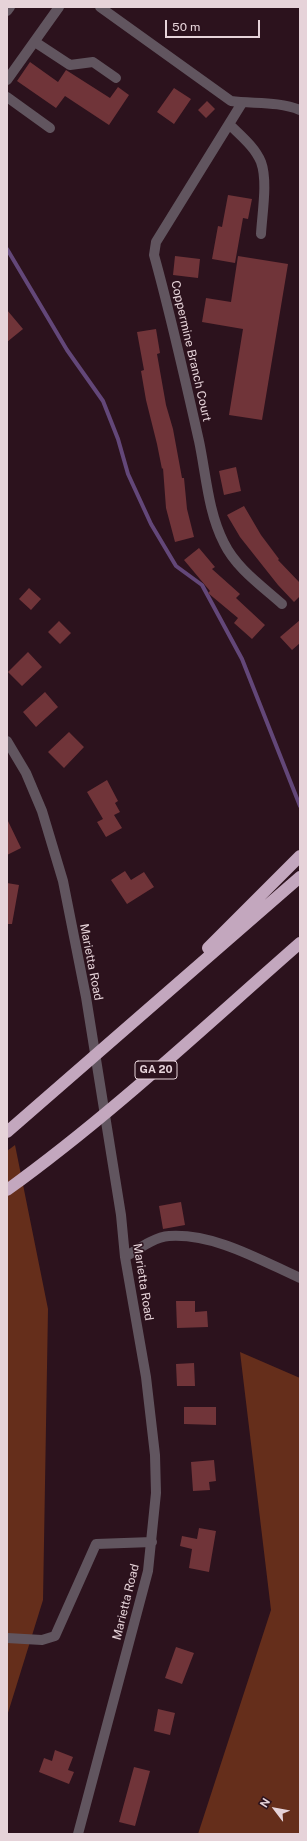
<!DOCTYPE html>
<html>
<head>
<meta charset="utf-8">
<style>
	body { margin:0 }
	#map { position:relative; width:307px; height:1841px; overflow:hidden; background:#2c121d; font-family:"Public Sans",sans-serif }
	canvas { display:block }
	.frame { position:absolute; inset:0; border:8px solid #e6d3d9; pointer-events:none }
	.north { position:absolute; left:255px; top:1789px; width:40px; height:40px; -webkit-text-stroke:3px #2c121d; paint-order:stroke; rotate:302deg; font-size:11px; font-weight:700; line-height:16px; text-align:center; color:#e6d3d9 }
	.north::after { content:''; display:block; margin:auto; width:14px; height:18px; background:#e6d3d9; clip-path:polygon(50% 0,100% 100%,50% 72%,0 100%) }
	.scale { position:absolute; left:165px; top:20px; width:95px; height:18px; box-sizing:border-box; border:2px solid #e6d3d9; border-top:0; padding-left:5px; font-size:12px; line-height:14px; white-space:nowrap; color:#e6d3d9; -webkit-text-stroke:3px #2c121d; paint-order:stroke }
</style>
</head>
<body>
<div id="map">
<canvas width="307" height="1841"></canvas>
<div class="frame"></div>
<div class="north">N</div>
<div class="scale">50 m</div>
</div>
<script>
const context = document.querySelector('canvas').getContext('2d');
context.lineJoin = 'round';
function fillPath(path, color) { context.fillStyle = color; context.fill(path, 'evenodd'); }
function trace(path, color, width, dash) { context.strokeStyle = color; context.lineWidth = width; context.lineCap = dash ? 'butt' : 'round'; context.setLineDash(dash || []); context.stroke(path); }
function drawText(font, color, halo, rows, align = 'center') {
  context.font = font + ' "Public Sans",sans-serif'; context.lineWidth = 3; context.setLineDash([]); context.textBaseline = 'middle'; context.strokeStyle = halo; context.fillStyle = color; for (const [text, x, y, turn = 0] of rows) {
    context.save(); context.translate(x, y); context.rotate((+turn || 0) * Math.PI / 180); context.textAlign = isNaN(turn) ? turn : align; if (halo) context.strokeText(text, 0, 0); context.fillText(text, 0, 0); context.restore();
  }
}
fillPath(new Path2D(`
	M15 1145 48 1309 43 1600 7 1716V1151Z
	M240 1352 300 1378V1834H198L271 1610Z`), '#652e1b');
trace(new Path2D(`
	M7 249 67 350 103 401 118 439 128 474 151 524 176 566 202 585 242 659 300 806`), '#634779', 4);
fillPath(new Path2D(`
	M30 62 58 82 66 70 110 98 118 87 129 95 109 125 65 96 56 108 17 81Z
	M174 88 191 99 174 124 157 112Z
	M207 101 215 109 206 118 198 110Z
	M228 195 252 199 248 219 243 218 235 263 212 259 218 226 222 227Z
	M175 256 200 259 198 278 173 275Z
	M238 256 288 264 262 420 229 415 243 329 202 322 206 298 231 302Z
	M7 310 23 329 7 342Z
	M156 329 160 353 157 354 166 405 173 429 182 478H184L187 509 194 537 175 542 166 508 163 468 162 469 157 444 146 400 141 371 144 370 137 332Z
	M236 467 241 491 224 495 219 471Z
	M244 506 261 535 279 559 278 560 300 583V596L294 602 278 585 240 537 227 515Z
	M199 548 215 567 212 569 240 594 236 598 265 625 252 639 234 623 238 618 208 593 210 591 184 560Z
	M29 588 41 599 31 610 19 599Z
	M300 620V643L292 650 280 637Z
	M59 621 71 633 60 644 48 632Z
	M28 652 42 667 22 686 8 672Z
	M45 692 58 707 36 727 23 712Z
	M69 732 84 747 64 768 48 752Z
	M107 780 118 801 115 803 120 812 114 815 122 828 106 837 97 822 103 819 87 792Z
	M7 819 21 848 7 855Z
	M125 871 131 880 144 872 154 887 127 904 111 880Z
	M7 883 19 885 12 924H7Z
	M181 1202 185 1225 163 1229 159 1206Z
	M176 1301H195V1312L207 1311 208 1327 177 1328Z
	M194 1363 195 1386H177L176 1364Z
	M184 1407H216V1425L184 1424Z
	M214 1460 216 1481 209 1482 210 1490 193 1491 191 1462Z
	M199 1528 216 1531 209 1572 189 1568 192 1549 180 1546 182 1536 197 1539Z
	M176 1647 194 1653 182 1684 165 1678Z
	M158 1709 175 1713 170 1735 154 1731Z
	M55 1750 73 1757 68 1770 74 1772 69 1784 39 1772 44 1758 52 1761Z
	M134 1767 150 1771 135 1826 119 1822Z`), '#703439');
trace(new Path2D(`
	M100 7 231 101C254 104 278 101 300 110
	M7 11 10 7
	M35 42 70 65 93 62 116 78
	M7 80 59 7
	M7 97 50 128
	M242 103 156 242 154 255C171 316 185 379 199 441 206 474 208 512 224 543 236 568 262 586 282 604
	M229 124C240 135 255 147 261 162 268 181 262 214 261 234
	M7 741 26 773 42 811 63 881 86 997 121 1215 125 1257 146 1377 155 1455 156 1493 148 1571 78 1834
	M125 1257C137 1250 154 1237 169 1236 214 1233 260 1260 300 1278
	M7 1638 42 1640 55 1636 96 1544 152 1542`), '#61555f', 10);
trace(new Path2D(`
	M208 948 300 856
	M7 1132 300 877
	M7 1190C111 1115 204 1027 300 943`), '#c3a7be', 12);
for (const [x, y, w] of [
	[156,1070,42]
]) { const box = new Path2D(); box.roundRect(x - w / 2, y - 9, w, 18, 3); context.fillStyle = '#2c121d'; context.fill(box); trace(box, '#e6d3d9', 1); }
drawText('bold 11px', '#e6d3d9', null, [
	["GA 20",156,1070]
]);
drawText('12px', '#e6d3d9', '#2c121d', [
	["Coppermine Branch Court",191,351,77],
	["Marietta Road",91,962,79],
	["Marietta Road",143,1282,81],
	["Marietta Road",126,1602,-76]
]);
</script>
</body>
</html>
